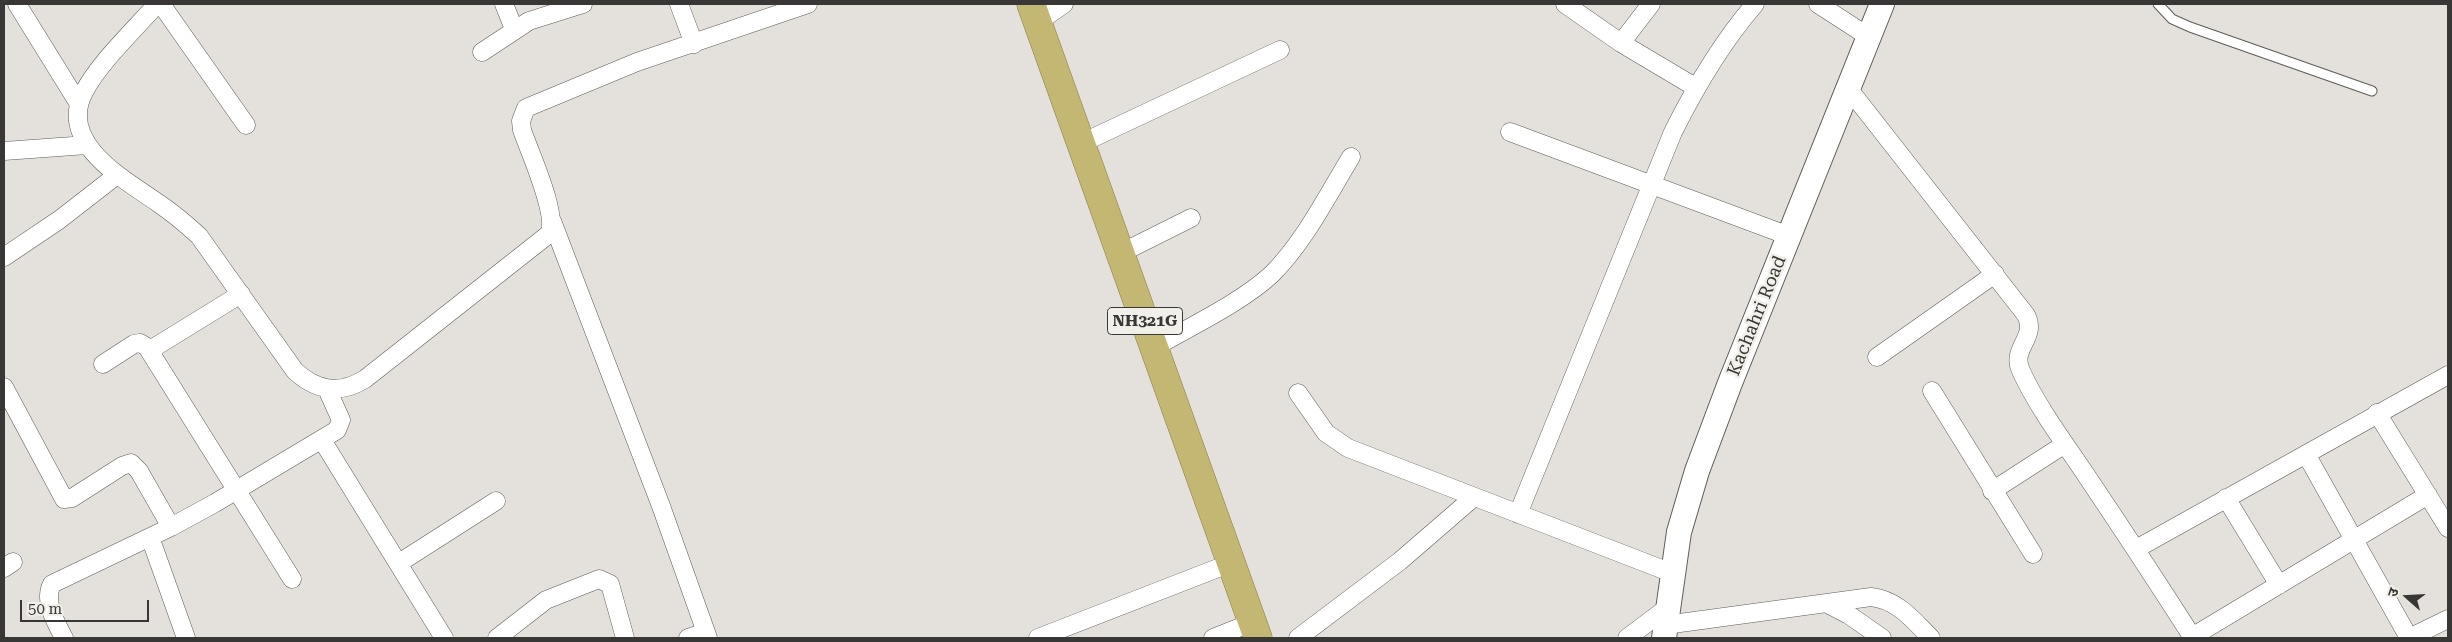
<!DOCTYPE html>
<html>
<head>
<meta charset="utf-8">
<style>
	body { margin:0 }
	#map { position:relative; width:2452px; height:642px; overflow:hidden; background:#e4e1dc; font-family:"Roboto Serif","Noto Sans Devanagari",serif }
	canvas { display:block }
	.frame { position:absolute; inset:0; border:5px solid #383735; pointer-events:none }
	.north { position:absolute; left:2382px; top:572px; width:50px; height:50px; -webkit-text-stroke:4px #f1efe9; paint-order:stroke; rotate:289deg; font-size:14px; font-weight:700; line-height:20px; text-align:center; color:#383735 }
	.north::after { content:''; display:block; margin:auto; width:18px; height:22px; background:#383735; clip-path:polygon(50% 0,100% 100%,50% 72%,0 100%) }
	.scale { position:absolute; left:20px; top:600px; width:129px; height:22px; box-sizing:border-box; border:2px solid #383735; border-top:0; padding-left:6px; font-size:15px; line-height:18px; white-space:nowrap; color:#383735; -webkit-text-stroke:4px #f1efe9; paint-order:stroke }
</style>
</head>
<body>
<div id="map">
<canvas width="2452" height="642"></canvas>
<div class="frame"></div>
<div class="north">उ</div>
<div class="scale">50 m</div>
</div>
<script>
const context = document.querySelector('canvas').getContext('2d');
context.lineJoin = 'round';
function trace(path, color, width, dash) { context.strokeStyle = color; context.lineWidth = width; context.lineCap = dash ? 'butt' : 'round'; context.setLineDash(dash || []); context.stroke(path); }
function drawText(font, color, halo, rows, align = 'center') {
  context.font = font + ' "Roboto Serif",serif'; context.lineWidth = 5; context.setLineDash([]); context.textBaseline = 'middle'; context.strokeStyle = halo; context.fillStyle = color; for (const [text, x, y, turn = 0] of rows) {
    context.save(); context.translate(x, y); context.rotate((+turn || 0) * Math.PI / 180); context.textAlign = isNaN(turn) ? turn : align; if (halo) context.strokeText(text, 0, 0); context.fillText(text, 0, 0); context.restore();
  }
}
const service = new Path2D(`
	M2158 4 2172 19 2190 27 2372 91`);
const minor = new Path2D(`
	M17 4 79 104
	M157 4C135 29 98 64 84 92 57 143 124 179 158 203 173 213 186 224 199 236L295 371C317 391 339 395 365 379L549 234C559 215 529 151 522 130L521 121 526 108 637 62 808 4
	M161 4 246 125
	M504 4 514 29
	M679 4 694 44
	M1565 4 1621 43 1695 87
	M1818 4 1869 37
	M1038 22 1064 4
	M1621 43 1651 4
	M482 52 529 21 583 4
	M1848 88 2026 315C2038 338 2010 348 2021 371 2039 410 2067 446 2090 481 2125 533 2159 585 2193 638
	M1510 132 1789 236
	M1082 143 1280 50
	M4 151 87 145
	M552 221 661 506 708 638
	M1121 253 1191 218
	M4 257 59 220 117 175
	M1155 347C1191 326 1242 302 1272 274 1305 241 1327 196 1351 157
	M150 350 241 294
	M1877 357 1995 274
	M103 364 134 344 140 343 147 347 292 579
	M4 387 64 499 72 498 122 466 131 463 139 471 171 527
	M1932 391 2033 554
	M1298 393 1326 433 1348 448 1672 573
	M2377 413 2448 528
	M322 440 444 638
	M2306 454 2409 638
	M1992 491 2065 444
	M2226 498 2279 585
	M1518 514 1673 132C1696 86 1721 43 1755 4
	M150 537 186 638
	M2136 549 2448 375
	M399 563 496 501
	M4 568 13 562
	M1826 603 1849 615 1882 638
	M1665 625 1871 597C1898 600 1913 620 1931 638
	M2192 637 2428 495
	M64 638C56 623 43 601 52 584L171 527 215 503 337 430 341 420 327 389
	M497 638 546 600 599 579 610 584 625 638
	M688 638 706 632
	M1038 638 1231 563
	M1213 638 1253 622
	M1298 638 1400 561 1474 497
	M1627 638 1667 608
	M2409 638 2448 619`);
const secondary = new Path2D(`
	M1664 638 1679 532 1697 471 1730 383 1882 4`);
const trunk = new Path2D(`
	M1031 4 1258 638`);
trace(service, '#5e5c58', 11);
trace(minor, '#5e5c58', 19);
trace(secondary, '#5e5c58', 26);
trace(trunk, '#897e47', 29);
trace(service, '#fff', 9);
trace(minor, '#fff', 18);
trace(secondary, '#fff', 24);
trace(trunk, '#c3b773', 28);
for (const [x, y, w] of [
	[1145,321,75]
]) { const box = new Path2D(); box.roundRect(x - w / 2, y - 13.5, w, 27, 4); context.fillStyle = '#f1efe9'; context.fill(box); trace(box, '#383735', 1); }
drawText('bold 16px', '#383735', null, [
	["NH321G",1145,321]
]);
drawText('18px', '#383735', '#f1efe9', [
	["Kachahri Road",1757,316,-68]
]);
</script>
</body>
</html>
